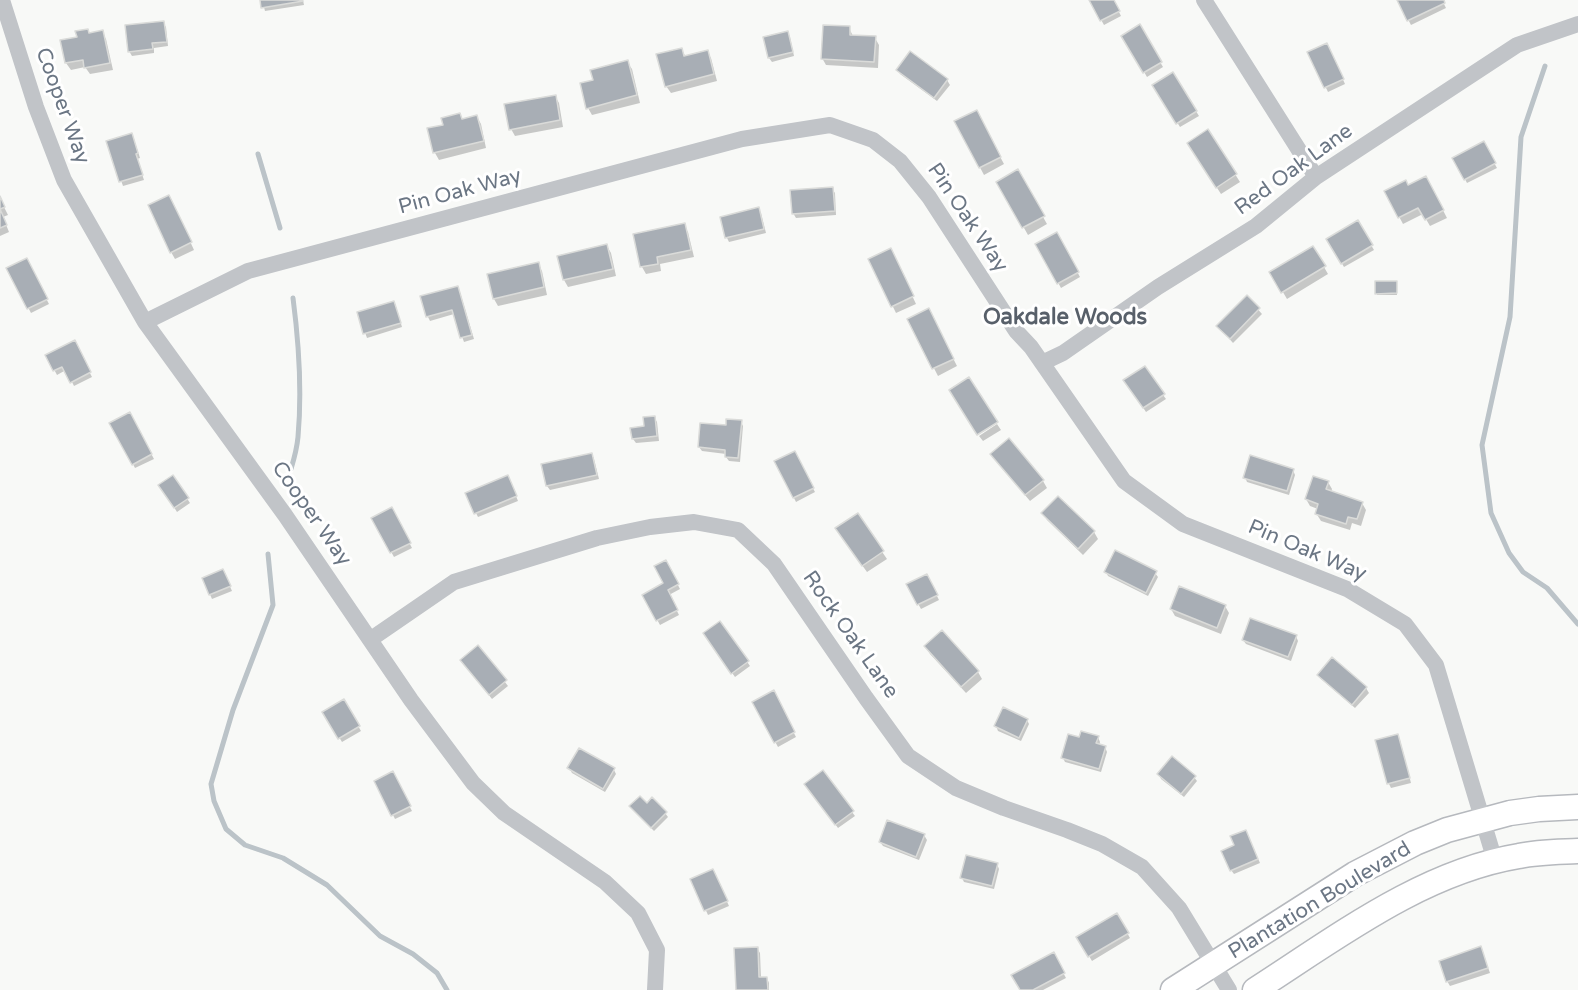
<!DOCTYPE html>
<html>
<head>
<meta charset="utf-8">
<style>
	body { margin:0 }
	canvas { display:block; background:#f8f9f7 }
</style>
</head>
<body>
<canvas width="1578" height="990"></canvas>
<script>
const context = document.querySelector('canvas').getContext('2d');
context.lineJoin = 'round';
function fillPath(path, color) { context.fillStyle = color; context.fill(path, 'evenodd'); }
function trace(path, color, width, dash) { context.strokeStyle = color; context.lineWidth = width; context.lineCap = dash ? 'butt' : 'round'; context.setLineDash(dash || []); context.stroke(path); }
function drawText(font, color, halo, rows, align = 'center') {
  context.font = font + ' "Varela Round",sans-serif'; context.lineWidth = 6; context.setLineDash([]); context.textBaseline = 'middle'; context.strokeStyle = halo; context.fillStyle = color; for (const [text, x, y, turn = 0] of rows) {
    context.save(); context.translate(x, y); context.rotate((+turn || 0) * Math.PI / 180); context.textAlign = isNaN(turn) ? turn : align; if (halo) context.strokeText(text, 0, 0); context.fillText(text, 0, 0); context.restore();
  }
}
fillPath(new Path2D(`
	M262 0H303L304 5 265 11Z
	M1090 0H1113L1121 16 1104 25Z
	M1398 0H1442L1446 8 1411 25Z
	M163 23 166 27 168 46 154 48V53L132 56 129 51Z
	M1139 26 1163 67 1147 77 1123 36Z
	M849 28 853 36 875 38 879 45 878 68 826 65 822 58Z
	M102 32 106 39 113 70 90 74 85 67 71 70 66 63 90 35Z
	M787 32 790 37 794 56 772 62 769 58Z
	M681 49 686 57 707 51 711 58 717 81 671 93 666 86Z
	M1329 49 1345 84 1328 92 1309 53Z
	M627 62 632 69 640 103 592 115 588 108 594 81Z
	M898 70 947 80 950 85 937 101 900 74Z
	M1173 74 1199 116 1180 127 1154 85Z
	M555 96 559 103 563 127 515 136 511 129Z
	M460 115 463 121 477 117 481 124 486 148 439 160 435 153 444 126Z
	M980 119 1004 164 984 175 956 122Z
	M1208 131 1240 182 1221 194 1193 151Z
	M134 139 140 158 137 159 144 180 123 186 107 142Z
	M1483 143 1497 168 1467 183 1454 158Z
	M1017 171 1047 224 1028 235 998 182Z
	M1430 185 1447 218 1430 226 1423 214 1403 224 1386 192 1408 187Z
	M832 189 835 193 836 215 796 218 793 213Z
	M0 199 8 215 3 217 9 232 0 236Z
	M173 204 194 250 175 259 171 252Z
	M758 209 761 213 766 233 729 242 727 238Z
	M1358 223 1374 250 1344 267 1328 240Z
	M684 225 688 232 694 257 660 264 661 271 646 274 642 267 635 235Z
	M1057 234 1080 277 1061 288 1037 244Z
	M607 246 611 253 616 276 568 287 564 280 559 257Z
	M1313 248 1328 274 1287 299 1271 272Z
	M894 257 916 304 896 313 870 260Z
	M26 260 49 304 31 313 8 268Z
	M538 264 542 271 547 295 498 306 494 299Z
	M1396 282 1397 295H1377V294Z
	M458 288 460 292 474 339 464 342 454 314 430 321 428 317Z
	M1247 297 1262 314 1233 343 1218 326Z
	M396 307 402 327 367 338 358 313Z
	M932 317 957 366 938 376 909 320Z
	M74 342 92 377 74 386 66 370 57 375 47 356Z
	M1128 385 1163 395 1166 399 1146 412Z
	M130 414 154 459 135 468 112 424Z
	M654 417 657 422 659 441 636 443 633 439 632 429 646 428Z
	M741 422 743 426 740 462 729 461 726 457V454L702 451 699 447 727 427Z
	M997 424 1001 430 983 441 979 436Z
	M794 453 815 492 796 502 776 462Z
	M592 454 594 459 599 479 550 490 547 486Z
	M992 454 1043 481 1047 488 1030 501 996 461Z
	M1293 470 1295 475 1289 495 1247 482 1245 477Z
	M173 477 190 503 177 512 160 485Z
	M510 481 518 501 478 517 476 513Z
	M1328 482 1332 489 1331 492 1362 503 1366 510 1361 526 1352 523 1350 530 1321 521 1316 513 1318 509 1310 506 1306 499Z
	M1058 498 1094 532 1098 539 1083 555 1047 520 1043 513Z
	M392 509 412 548 394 557 373 519Z
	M857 515 887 559 867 572 841 536Z
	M666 562 680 589 669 595 679 615 660 625 644 595 665 584Z
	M1106 572 1155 573 1158 577 1148 596 1108 576Z
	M225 575 232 591 212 599 203 579Z
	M927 576 939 600 921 609 908 585Z
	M1225 606 1229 613 1221 634 1175 616 1171 609Z
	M720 623 750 666 735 677 707 638Z
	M1296 636 1298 641 1291 661 1246 644 1243 640Z
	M478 647 508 686 492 699 464 664Z
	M926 647 978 672 982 679 966 693 930 654Z
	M1332 659 1366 688 1369 693 1355 708 1321 679 1319 675Z
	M773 692 796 737 778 747 754 702Z
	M344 701 361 731 342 742 324 713Z
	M1027 720 1029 724 1021 741 998 731 996 726Z
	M1397 736 1400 740 1411 783 1391 788 1389 784 1377 741Z
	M1098 737 1100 742 1099 746 1105 747 1107 752 1101 772 1065 762 1063 758 1080 739Z
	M569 768 614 770 616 774 605 792 572 773Z
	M392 773 412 811 395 819 376 781Z
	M1159 774 1194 777 1197 781 1184 797 1161 779Z
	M809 789 852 812 855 816 838 828Z
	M647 805 665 813 668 817 654 831 634 811 631 807Z
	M924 835 927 840 919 860 883 846 880 842Z
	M1248 836 1260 863 1234 874 1231 870 1236 846Z
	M997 864 999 869 994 889 964 882 962 878Z
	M715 875 729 906 708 915 692 880Z
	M1117 915 1130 938 1092 961 1078 938Z
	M757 948 760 953 761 978H767L769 983V990H737Z
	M1483 953 1490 973 1450 986 1447 981Z
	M1053 954 1066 978 1043 990H1021Z`), '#0003');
trace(new Path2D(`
	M1545 66 1521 137 1510 317 1482 445 1491 513 1509 553 1523 572 1547 588 1578 624
	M258 154 280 228
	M291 469C294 459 297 448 298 437 302 392 299 344 293 298
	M268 554 273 605 233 710 211 784 214 801 226 829 245 845 283 858 327 885 380 936 413 954 437 973 447 990`), '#bbc3c8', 5);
const building = new Path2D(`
	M260 0H302L303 1 261 8Z
	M1089 0H1114L1120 11 1100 21Z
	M1397 0H1444L1445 3 1407 21Z
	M164 21 167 42 152 43 153 49 128 52 125 25Z
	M1140 24 1162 62 1143 73 1121 36Z
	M823 25 850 26V35L876 36 874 62 821 59Z
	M88 29 89 33 103 30 110 63 84 68 83 60 65 63 60 40 77 37 75 31Z
	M788 31 793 52 768 58 763 37Z
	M1327 43 1344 79 1324 88 1307 52Z
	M682 48 684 56 708 50 714 74 665 87 656 54Z
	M910 51 948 79 934 98 896 70Z
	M628 60 637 95 586 109 580 83 593 80 590 70Z
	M1173 72 1197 111 1176 124 1152 85Z
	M556 95 560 120 509 130 504 104Z
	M977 110 1001 157 979 168 954 121Z
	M460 113 462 119 477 115 484 141 433 153 427 128 443 125 441 118Z
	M1208 129 1237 174 1216 188 1187 143Z
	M132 133 138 153 136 154 143 175 119 182 106 141Z
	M1484 141 1496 163 1464 180 1452 158Z
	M1018 169 1045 216 1022 228 996 182Z
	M1426 176 1444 210 1425 220 1418 208 1398 218 1384 191 1406 180 1408 185Z
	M833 187 835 211 792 214 790 190Z
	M169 195 192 242 170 253 148 205Z
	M0 196 5 207 0 209 7 225 0 228Z
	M759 207 764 229 725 238 720 217Z
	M1358 220 1373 245 1341 264 1326 239Z
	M685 223 691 250 657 257 658 264 640 267 633 234Z
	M1057 232 1079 272 1057 284 1035 244Z
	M607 244 613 269 563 280 557 256Z
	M1313 246 1326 266 1281 293 1269 272Z
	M891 248 914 296 891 307 868 259Z
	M27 258 48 299 27 309 6 268Z
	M539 262 544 287 493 299 487 274Z
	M1375 281H1397V293L1375 294Z
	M458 286 472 335 460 338 452 310 426 317 420 296Z
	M1247 295 1260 308 1230 339 1216 326Z
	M394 301 401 323 363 334 357 312Z
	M929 308 954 359 932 369 907 319Z
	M75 340 91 372 70 383 62 367 53 371 45 355Z
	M1145 366 1165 394 1143 408 1123 380Z
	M969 377 998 422 977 435 949 390Z
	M130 412 152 454 132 465 109 423Z
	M655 416 657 436 632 439 630 428 644 426 643 417Z
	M726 419 742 420 738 458 725 457V450L698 447 700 423 726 425Z
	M1009 438 1044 480 1025 495 990 454Z
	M795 451 814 488 793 498 774 461Z
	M592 453 597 475 546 486 541 464Z
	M1250 455 1294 469 1287 491 1243 478Z
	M173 475 189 498 174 508 158 485Z
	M508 475 517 496 474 514 465 493Z
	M1313 476 1329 481 1326 489 1363 502 1357 519 1348 517 1346 524 1315 514 1318 504 1305 499Z
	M1058 496 1095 531 1078 549 1041 513Z
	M392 507 411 543 390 553 371 518Z
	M858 513 884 551 862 566 835 528Z
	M1115 550 1157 571 1146 593 1104 572Z
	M666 560 679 584 668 590 678 610 656 621 642 595 663 583 654 566Z
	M223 569 231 586 209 595 202 578Z
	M927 574 938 595 917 605 906 584Z
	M1179 586 1226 605 1217 628 1170 609Z
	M1250 618 1297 635 1288 657 1242 640Z
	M720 621 749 661 731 674 703 633Z
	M942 630 979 671 961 687 924 646Z
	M478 645 507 680 489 695 460 660Z
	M1332 657 1367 687 1352 705 1317 675Z
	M774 690 795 732 774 743 752 702Z
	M344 699 360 726 338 739 322 712Z
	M1003 707 1028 719 1019 738 994 726Z
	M1081 731 1099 736 1096 743 1106 746 1099 769 1061 758 1068 734 1079 737Z
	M1398 734 1410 778 1387 784 1375 740Z
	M579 748 615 768 603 789 567 768Z
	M1172 756 1196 776 1181 794 1157 774Z
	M823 770 854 811 835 825 804 784Z
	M393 771 411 806 391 816 374 781Z
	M640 796 647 803 652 797 667 812 651 828 629 806Z
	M887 820 925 834 916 857 879 842Z
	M1246 830 1258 859 1230 871 1221 851 1234 845 1230 836Z
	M966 855 998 863 992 886 960 878Z
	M713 869 728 901 704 911 690 879Z
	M1117 913 1129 933 1088 957 1076 937Z
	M1481 946 1488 968 1446 982 1439 961Z
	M758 947 759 977H767L768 990H736L734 948Z
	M1054 952 1065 973 1033 990H1020L1011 975Z`);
fillPath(building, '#a8aeb5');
trace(building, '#dadbd9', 1.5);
const secondary = new Path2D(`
	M1173 990 1355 874 1415 843 1447 830 1510 813 1539 809 1578 807
	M1255 990C1336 938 1422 872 1519 856 1538 852 1558 852 1578 851`);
trace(secondary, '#b6b9be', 27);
trace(new Path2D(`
	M2 0 36 107 64 180 145 322 285 515 411 700 473 783 504 813 605 882 638 913 657 950 655 990
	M1204 0 1316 177
	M145 322 248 271 742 139 830 125 873 140 900 161 929 197 1016 331 1031 347 1124 481 1183 524 1347 589 1405 624 1436 665 1495 861
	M1042 363 1063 353 1158 287 1256 226 1316 177 1517 45 1578 24
	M371 639 454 582 597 538 650 527 694 522 738 530 774 564 866 698 908 756 956 788 1004 808 1067 830 1102 844 1142 867 1179 908 1229 990`), '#c1c4c8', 16);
trace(secondary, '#fff', 24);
drawText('21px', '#6b7684', '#fff', [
	["Cooper Way",62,106,70],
	["Red Oak Lane",1294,170,-36],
	["Pin Oak Way",460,192,-15],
	["Pin Oak Way",967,218,56],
	["Cooper Way",311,514,55],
	["Pin Oak Way",1307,551,23],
	["Rock Oak Lane",850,635,55],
	["Plantation Boulevard",1320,901,-31]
]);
drawText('bold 22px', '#58606a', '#fff', [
	["Oakdale Woods",1065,318]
]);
</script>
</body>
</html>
